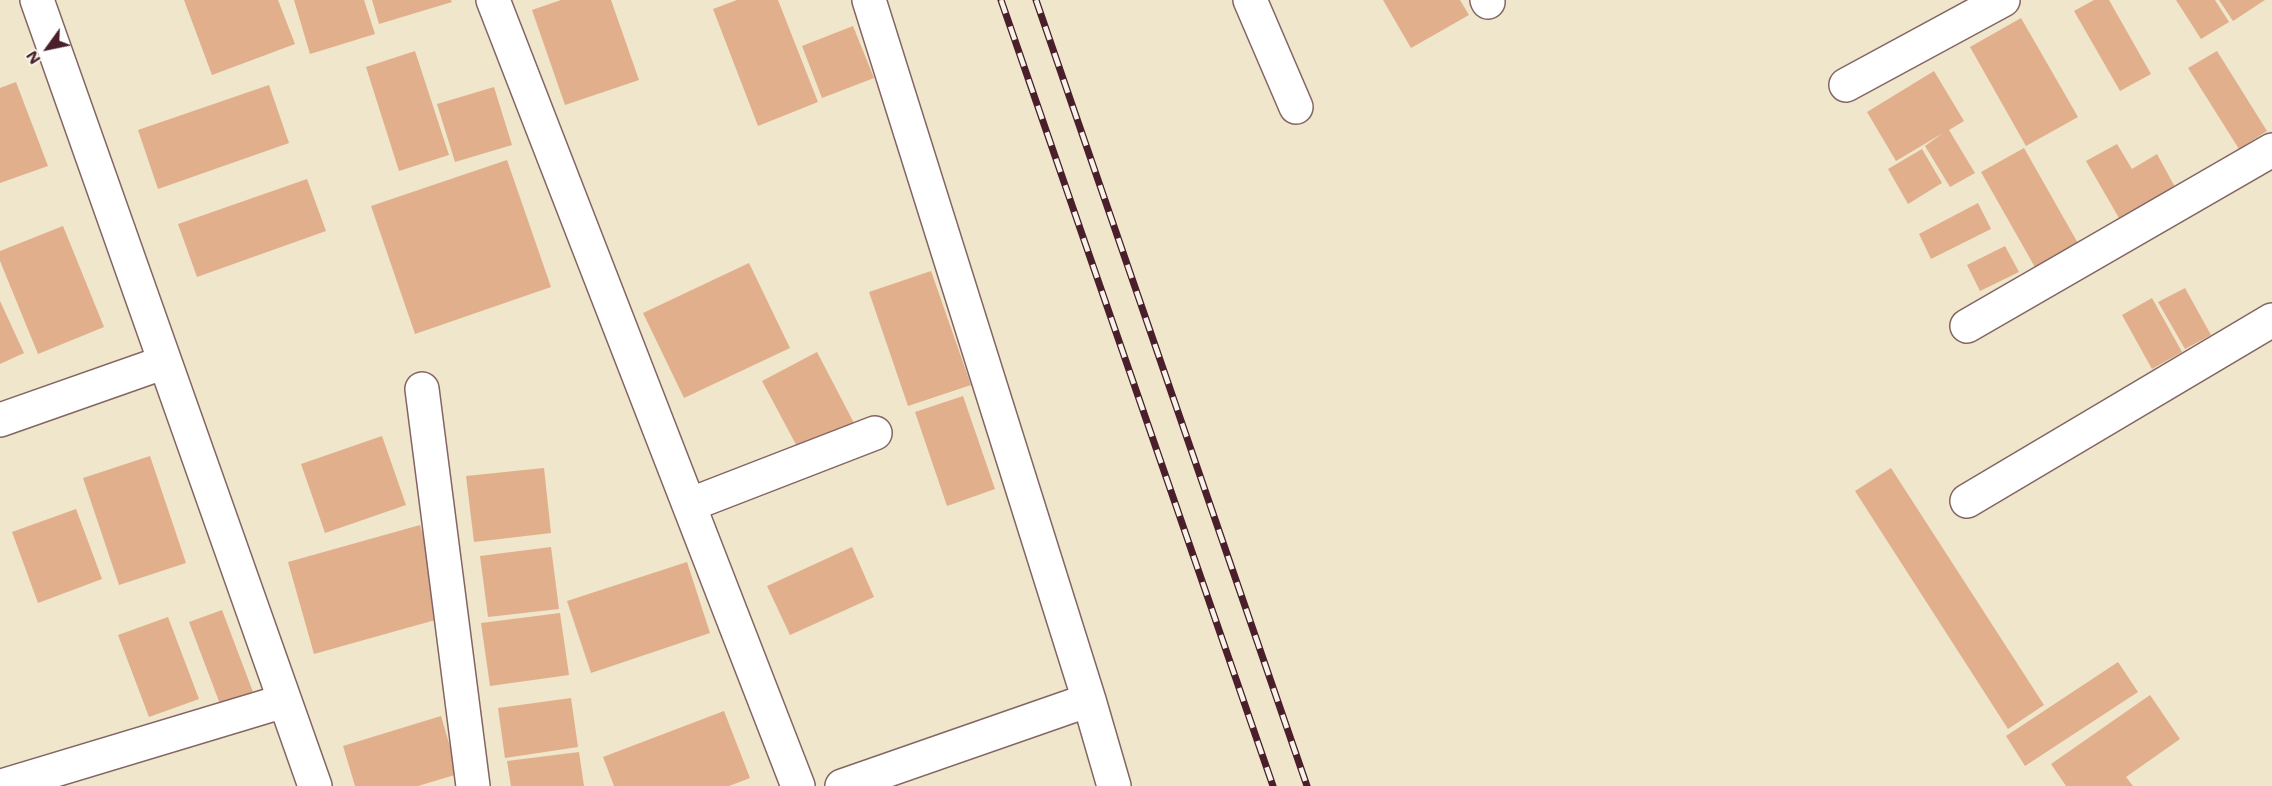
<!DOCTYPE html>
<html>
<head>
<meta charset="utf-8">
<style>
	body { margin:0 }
	#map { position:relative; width:2272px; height:786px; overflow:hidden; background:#efe6cb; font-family:Mali,sans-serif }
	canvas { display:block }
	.north { position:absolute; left:18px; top:18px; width:60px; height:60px; -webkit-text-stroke:4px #f7f3e8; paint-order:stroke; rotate:237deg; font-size:16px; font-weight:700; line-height:24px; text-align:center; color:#4a1f2b }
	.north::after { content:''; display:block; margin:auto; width:21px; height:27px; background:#4a1f2b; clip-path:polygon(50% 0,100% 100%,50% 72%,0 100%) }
</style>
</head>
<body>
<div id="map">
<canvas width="2272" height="786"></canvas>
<div class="north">N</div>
</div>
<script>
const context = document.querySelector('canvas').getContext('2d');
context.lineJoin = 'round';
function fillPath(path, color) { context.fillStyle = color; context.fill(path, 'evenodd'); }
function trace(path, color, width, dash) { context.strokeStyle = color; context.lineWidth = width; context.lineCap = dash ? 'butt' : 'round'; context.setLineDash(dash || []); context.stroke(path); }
fillPath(new Path2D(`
	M184 0H278L295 44 212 75Z
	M294 0H364L375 34 310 54Z
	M372 0H451L452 2 379 24Z
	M561 0H611L639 80 565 105 532 10Z
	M737 0H778L818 102 758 126 713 9Z
	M1383 0H1460L1469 15 1411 48Z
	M2094 0H2109L2151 74 2120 91 2074 11Z
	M2176 0H2215L2229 22 2201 39Z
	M2219 0H2265L2233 21Z
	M2021 18 2078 117 2026 146 1970 47Z
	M853 26 874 78 822 98 802 46Z
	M415 51 449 155 399 171 366 67Z
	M2217 51 2267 131 2239 149 2188 68Z
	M1934 71 1964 121 1949 130 1975 173 1950 187 1925 146 1943 133 1896 161 1867 112Z
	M16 82 48 166 0 183V88Z
	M269 85 289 143 158 189 138 130Z
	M494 87 512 145 455 162 437 104Z
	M2117 144 2132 169 2157 154 2175 187 2119 218 2086 161Z
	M2024 148 2079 245 2036 269 1981 172Z
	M1922 149 1942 183 1908 204 1888 169Z
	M507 160 551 287 415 334 371 206Z
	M307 179 326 231 197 277 178 224Z
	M1978 203 1991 229 1931 259 1919 234Z
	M63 226 104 327 38 354 0 261V251Z
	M2005 246 2019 272 1980 291 1967 265Z
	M749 263 790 348 684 398 643 313Z
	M931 271 971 385 908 406 869 292Z
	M2185 288 2211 335 2185 349 2158 302Z
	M2152 298 2182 352 2152 369 2122 315Z
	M0 301 24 353 0 364Z
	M817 352 854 423 800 452 762 381Z
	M963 396 995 489 947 506 915 412Z
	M382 436 406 505 325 533 301 464Z
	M150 456 186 563 119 585 83 478Z
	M544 468 551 533 474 542 466 476Z
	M1891 468 2044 705 2008 729 1855 491Z
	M76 509 102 579 38 603 12 532Z
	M420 525 446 617 314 654 288 562Z
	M551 547 559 609 488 617 480 556Z
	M852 547 874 597 790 635 767 586Z
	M687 562 710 633 591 673 567 601Z
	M222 610 253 692 220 704 189 622Z
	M560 613 569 675 490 686 481 623Z
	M168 617 199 699 149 717 118 635Z
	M2118 662 2138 692 2025 766 2006 736Z
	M2150 695 2180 739 2126 777 2133 786H2066L2051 764Z
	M571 698 578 747 505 758 498 708Z
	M724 711 750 778 729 786H614L603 757Z
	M441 716 458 774 418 786H355L343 746Z
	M579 752 584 786H511L507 761Z`), '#e2af8c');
const minor = new Path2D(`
	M37 0 315 786
	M493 0 798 786
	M869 0 1089 700 1114 786
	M1250 0 1296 107
	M1487 0 1488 2
	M1846 85 2003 0
	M1967 326 2272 150
	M422 389 473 786
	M0 420 165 362
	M1967 501 2272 320
	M689 505 875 433
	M2 786 284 701
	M842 786 1089 700`);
trace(minor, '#846563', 36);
trace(minor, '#fff', 33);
const rail = new Path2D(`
	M1001 0 1273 786
	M1036 0 1307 786`);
trace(rail, '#4a1f2b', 7);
trace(rail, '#f7f3e8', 4.5, [14]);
</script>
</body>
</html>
